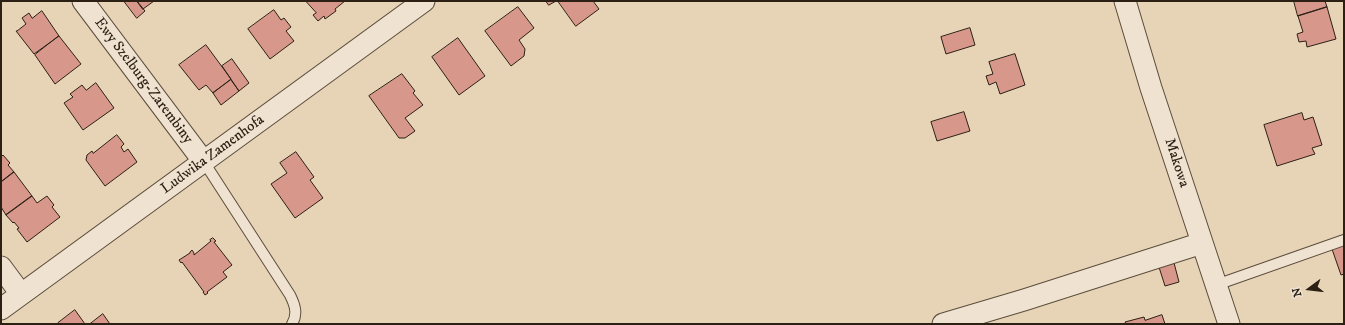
<!DOCTYPE html>
<html>
<head>
<meta charset="utf-8">
<style>
	body { margin:0 }
	#map { position:relative; width:1345px; height:325px; overflow:hidden; background:#e7d3b6; font-family:"IM FELL DW Pica",serif }
	canvas { display:block }
	.frame { position:absolute; inset:0; border:2px solid #2c2014; pointer-events:none }
	.north { position:absolute; left:1289px; top:269px; width:40px; height:40px; -webkit-text-stroke:3px #efe2d0; paint-order:stroke; rotate:255deg; font-size:11px; font-weight:700; line-height:16px; text-align:center; color:#2c2014 }
	.north::after { content:''; display:block; margin:auto; width:14px; height:18px; background:#2c2014; clip-path:polygon(50% 0,100% 100%,50% 72%,0 100%) }
</style>
</head>
<body>
<div id="map">
<canvas width="1345" height="325"></canvas>
<div class="frame"></div>
<div class="north">N</div>
</div>
<script>
const context = document.querySelector('canvas').getContext('2d');
context.lineJoin = 'round';
function fillPath(path, color) { context.fillStyle = color; context.fill(path, 'evenodd'); }
function trace(path, color, width, dash) { context.strokeStyle = color; context.lineWidth = width; context.lineCap = dash ? 'butt' : 'round'; context.setLineDash(dash || []); context.stroke(path); }
function drawText(font, color, halo, rows, align = 'center') {
  context.font = font + ' "IM FELL DW Pica",serif'; context.lineWidth = 3; context.setLineDash([]); context.textBaseline = 'middle'; context.strokeStyle = halo; context.fillStyle = color; for (const [text, x, y, turn = 0] of rows) {
    context.save(); context.translate(x, y); context.rotate((+turn || 0) * Math.PI / 180); context.textAlign = isNaN(turn) ? turn : align; if (halo) context.strokeText(text, 0, 0); context.fillText(text, 0, 0); context.restore();
  }
}
const building = new Path2D(`
	M124 1H137L145 11 137 18Z
	M137 1H154L143 9Z
	M306 1H345L335 9 336 11 325 19 324 16 318 21 313 15 316 13Z
	M546 1H556L549 5Z
	M558 1H593L599 9 576 26Z
	M1294 1H1325L1327 7 1298 16Z
	M518 7 534 28 519 40 525 49 524 56 511 66 485 31Z
	M1327 7 1336 39 1307 47 1306 41 1299 42 1297 34 1303 32 1298 16Z
	M274 10 281 20 284 18 291 27 286 31 294 41 270 59 248 29Z
	M42 11 59 36 34 54 16 31H17L26 24 22 18 29 13 32 18Z
	M970 28 975 45 946 54 941 37Z
	M59 36 81 64 55 84 35 55Z
	M458 38 485 76 459 95 432 57Z
	M206 45 231 79 213 93 206 85 199 90 179 65Z
	M1015 54 1025 85 1000 94 996 82 989 85 986 76 993 74 989 62Z
	M232 59 249 83 239 91 222 66Z
	M402 74 415 91 413 93 423 105 405 118 415 131 405 138H399L369 96Z
	M231 80 239 91 221 105 213 93Z
	M96 83 114 108 83 130 64 103 73 97 70 94 82 85 86 90Z
	M964 112 970 131 937 141 931 122Z
	M1302 113 1304 120 1313 117 1322 145 1312 148 1315 154 1277 166 1264 125Z
	M117 135 124 144 121 147 124 152 128 149 137 162 105 186 86 160 87 155 92 151 93 153Z
	M296 152 314 177 310 180 323 198 295 218 271 184 287 173 280 163Z
	M1 155 2 156 3 155 10 163 8 165 14 172 1 182Z
	M14 172 32 196 6 215 1 207V182Z
	M32 196 37 203 47 196 54 205 52 207 60 217 27 242 17 229 19 228 14 222 13 223 6 215Z
	M213 238 216 241 214 242 232 265 223 272 227 277 207 292 208 293 205 295 203 292H204L182 262 181 263 179 260 190 253V252L192 250 194 253V255L211 241 210 240Z
	M1344 245V274L1341 275 1332 249Z
	M1173 259 1179 282 1165 286 1158 264Z
	M75 310 85 324H58V323Z
	M103 314 110 324H90Z
	M1162 315 1165 324H1126L1125 322 1144 317 1145 320Z`);
fillPath(building, '#d8978b');
trace(building, '#2c2014', 1);
const service = new Path2D(`
	M204 162 290 295C295 305 298 314 292 324
	M1216 285 1344 240`);
const minor = new Path2D(`
	M83 1 204 162
	M1125 1 1151 88 1229 324
	M1 267 21 294
	M1 309 424 1
	M943 324 1024 300 1202 243`);
trace(service, '#5b4d3c', 12);
trace(minor, '#5b4d3c', 23);
trace(service, '#efe2d0', 10);
trace(minor, '#efe2d0', 21);
drawText('15px', '#2c2014', '#efe2d0', [
	["Ewy Szelburg-Zarembiny",143,81,53],
	["Ludwika Zamenhofa",213,155,-36],
	["Makowa",1176,163,72]
]);
</script>
</body>
</html>
